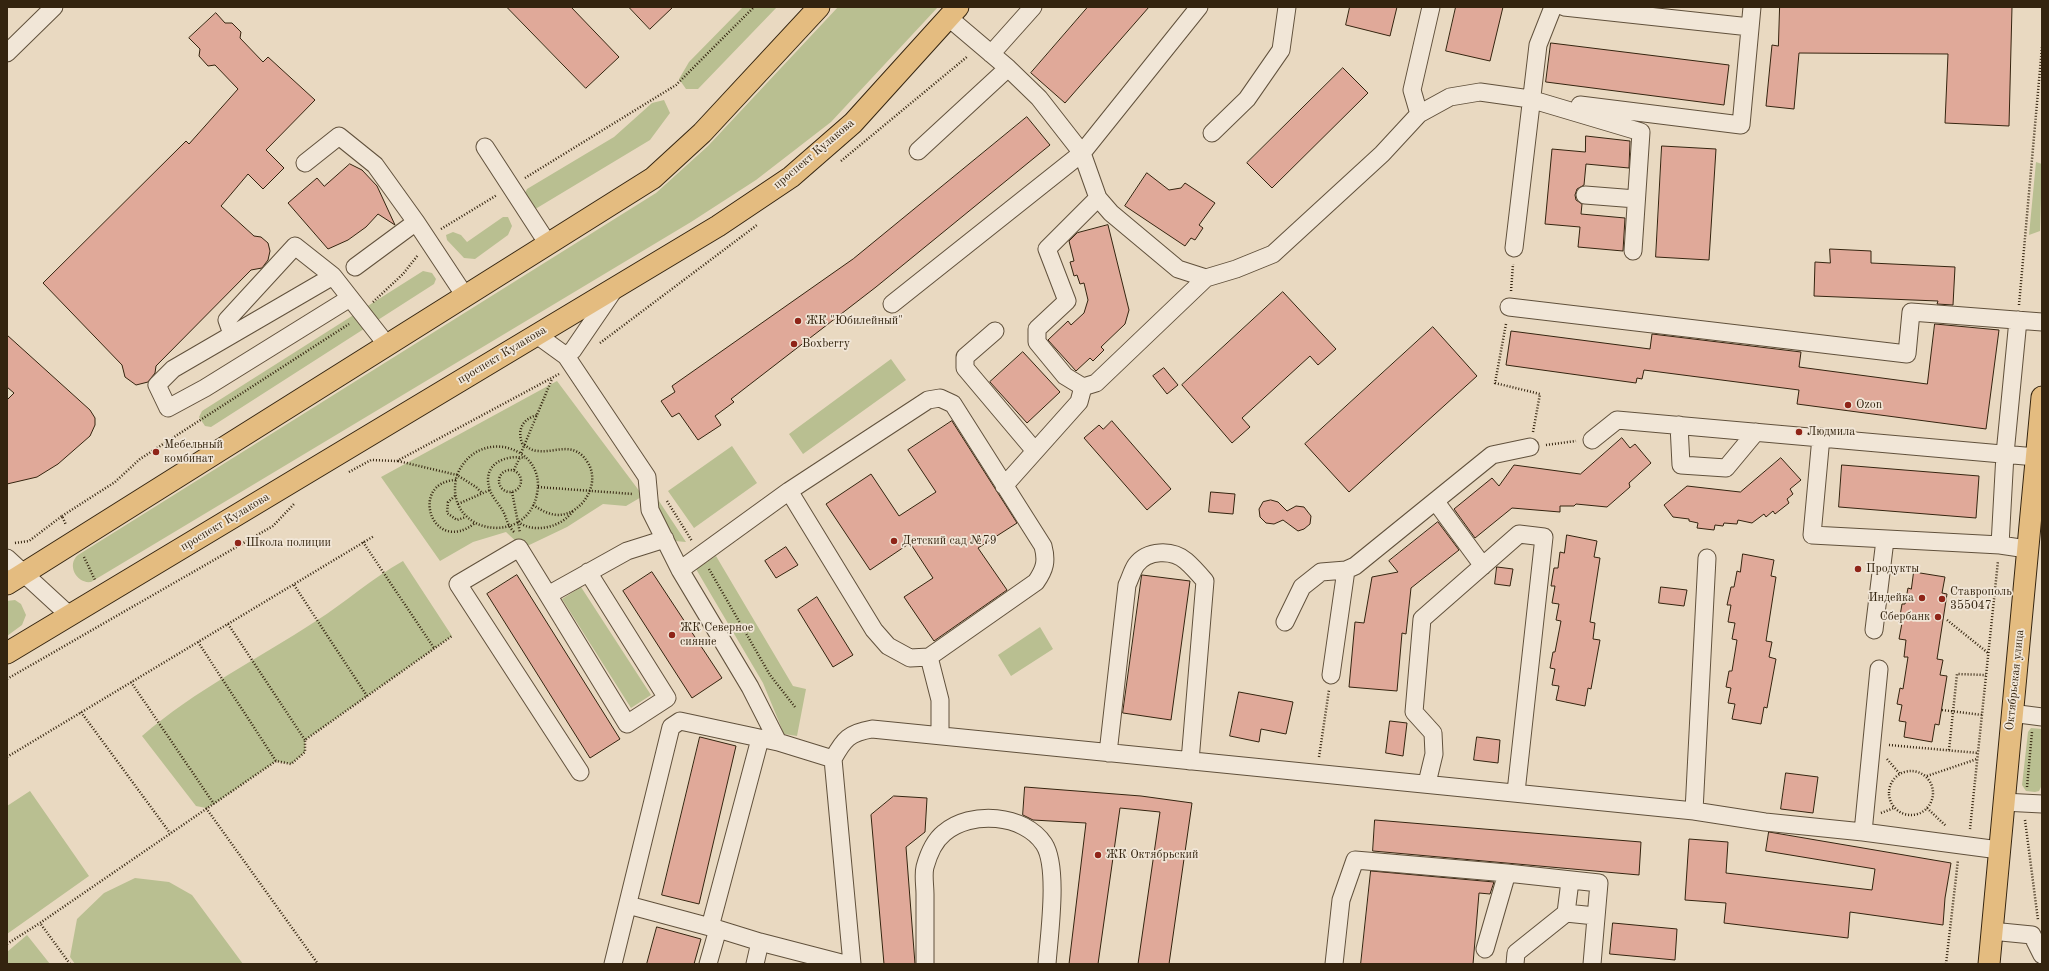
<!DOCTYPE html>
<html>
<head>
<meta charset="utf-8">
<style>
	body { margin:0 }
	#map { position:relative; width:2049px; height:971px; overflow:hidden; background:#e9d9c1; font-family:"Old Standard TT",serif }
	canvas { display:block }
	.frame { position:absolute; inset:0; border:8px solid #34240f; pointer-events:none }
</style>
</head>
<body>
<div id="map">
<canvas width="2049" height="971"></canvas>
<div class="frame"></div>
</div>
<script>
const context = document.querySelector('canvas').getContext('2d');
context.lineJoin = 'round';
function fillPath(path, color) { context.fillStyle = color; context.fill(path, 'evenodd'); }
function trace(path, color, width, dash) { context.strokeStyle = color; context.lineWidth = width; context.lineCap = dash ? 'butt' : 'round'; context.setLineDash(dash || []); context.stroke(path); }
function drawText(font, color, halo, rows, align = 'center') {
  context.font = font + ' "Old Standard TT",serif'; context.lineWidth = 3.5; context.setLineDash([]); context.textBaseline = 'middle'; context.strokeStyle = halo; context.fillStyle = color; for (const [text, x, y, turn = 0] of rows) {
    context.save(); context.translate(x, y); context.rotate((+turn || 0) * Math.PI / 180); context.textAlign = isNaN(turn) ? turn : align; if (halo) context.strokeText(text, 0, 0); context.fillText(text, 0, 0); context.restore();
  }
}
fillPath(new Path2D(`
	M743 7H777L698 89H686L679 79 689 62Z
	M838 7H938L831 122 756 180 691 222 91 582C77 584 66 565 78 555L656 193 708 146Z
	M664 100 670 113 650 140 532 211 522 199 527 189 614 137 652 103Z
	M2036 162 2042 164 2040 231 2029 235Z
	M503 217H508L512 226 508 235 475 259 464 258 447 240 446 235 453 232 461 235 467 242Z
	M423 271 432 273 436 279 434 284 211 427 205 426 199 417 202 411Z
	M891 359 906 380 803 454 789 434Z
	M557 381 643 496 626 506 603 504 567 527 523 548 506 532 473 542 440 561 381 477Z
	M732 446 757 483 694 528 668 491Z
	M657 498 686 542 675 541 658 512Z
	M716 556 793 686 806 689 797 736 784 734 763 683 696 569Z
	M403 561 452 636 305 740V752L291 764 276 761 214 804 206 808 196 806 142 736C195 690 258 659 316 621 346 602 372 578 403 561Z
	M581 587 651 695 631 708 562 599Z
	M15 600 21 604 26 615 22 625 7 636V601Z
	M1040 627 1053 649 1011 676 998 655Z
	M2031 728 2042 729 2041 787 2039 791 2035 792 2026 791 2022 785 2028 732Z
	M30 791 89 876 7 934V806Z
	M135 878 169 882 192 895 243 964H75L70 957 77 919 104 893Z
	M27 935 50 964H7V952Z`), '#b9bf91');
const building = new Path2D(`
	M507 7H571L619 57 586 88Z
	M629 7H673L650 29Z
	M1088 7H1149L1065 103 1031 73Z
	M1350 7H1397L1390 36 1346 25Z
	M1456 7H1503L1490 61 1446 51Z
	M1780 7H2012L2009 126 1945 123 1948 54 1799 53 1794 109 1766 106 1772 45 1778 46Z
	M216 13 225 23H232L241 32 240 38 263 62 268 57 315 100 266 150 284 168 263 189 248 174 221 206 254 236 261 237 268 243 270 251 268 260 262 268 251 270 156 366 155 373 148 382 136 385 125 377 122 365 43 283 186 141 189 144 238 89 215 65 208 66 199 56 200 49 189 38Z
	M1551 43 1729 65 1724 105 1546 82Z
	M1343 68 1368 93 1272 188 1247 163Z
	M1027 117 1050 145 876 287 731 399 734 402 715 416 721 425 698 440 679 413 672 417 661 401 675 392 672 386 853 259Z
	M1586 136 1630 141 1629 168 1586 164 1584 185 1577 189 1575 195 1576 200 1582 204 1581 214 1625 218 1623 251 1578 247 1580 227 1545 224 1552 149 1585 152Z
	M1662 146 1716 149 1709 260 1656 257Z
	M350 164 362 170 377 186 395 225 378 214 366 227 348 240 328 249 288 203 317 178 324 186Z
	M1147 173 1169 190 1181 188 1185 183 1215 203 1199 225 1203 228 1195 240 1191 238 1185 246 1125 206Z
	M1108 225 1129 310 1125 324 1101 347 1104 350 1093 361 1090 358 1076 371 1048 340 1068 321 1071 325 1084 313 1088 300 1084 283 1080 284 1077 275 1074 276 1070 262 1074 261 1069 241 1077 233Z
	M1830 249 1871 251V263L1955 267 1953 305 1937 304 1938 301 1814 296 1815 262 1830 263Z
	M1283 292 1336 349 1318 365 1310 356 1242 418 1250 427 1232 443 1182 385Z
	M1935 324 1999 330 1986 429 1797 404 1799 390 1644 370 1642 379 1637 378 1636 383 1506 365 1511 331 1650 349 1652 334 1801 352 1799 367 1927 384Z
	M1433 327 1477 376 1349 492 1305 444Z
	M7 335 90 410 95 418V425L90 436 58 464 37 477 7 484V400L14 393 7 387Z
	M1023 352 1060 392 1027 423 990 382Z
	M1164 368 1178 385 1167 394 1153 376Z
	M952 421 1017 523 978 548 1007 590 934 641 904 597 933 578 910 543 870 570 826 504 871 474 899 516 936 492 908 450Z
	M1112 421 1171 489 1147 510 1084 438 1099 425 1103 429Z
	M1622 438 1630 448 1635 444 1651 463 1629 483 1630 487 1607 507 1576 504 1574 506H1560V512L1512 508 1475 538 1454 509 1492 478 1499 486 1514 465 1580 474Z
	M1781 458 1801 480 1790 489 1793 494 1787 499 1789 503 1775 514 1773 511 1766 517 1764 514 1752 523 1738 520 1737 524 1724 523 1723 526 1715 525 1714 530 1697 528 1698 523 1689 521V519L1673 517 1664 505 1687 486 1740 492Z
	M1842 465 1979 476 1976 518 1839 507Z
	M1211 492 1235 494 1233 514 1209 512Z
	M1271 500 1278 502 1287 511 1296 506 1304 507 1311 516 1310 524 1304 529 1298 531 1283 520 1274 524 1266 523 1260 517 1259 509 1263 502Z
	M1438 522 1459 550 1411 588 1406 634 1402 633 1397 691 1349 687 1355 622 1364 623 1372 577 1398 572 1389 561Z
	M1567 535 1597 541 1594 557 1600 558 1590 622 1595 623 1593 639 1600 640 1591 689 1588 688 1585 706 1556 700 1559 686 1552 685 1555 669 1550 668 1553 652H1555L1561 621 1556 620 1559 604 1552 603 1555 586H1551L1554 568H1558L1560 552 1564 553Z
	M786 547 798 565 776 578 765 561Z
	M1743 554 1774 560 1771 576 1776 577 1766 641 1772 642 1769 657 1776 659 1767 708 1764 707 1761 724 1732 719 1735 704 1728 703 1731 688 1726 687 1729 671H1732L1737 640 1732 639 1735 623 1728 622 1731 605H1727L1731 587H1734L1737 571 1740 572Z
	M1497 567 1513 569 1510 586 1495 584Z
	M652 572 722 678 692 698 623 591Z
	M1914 572 1945 577 1942 593 1947 594 1937 659 1943 660 1940 675 1947 676 1939 725 1935 724 1932 742 1904 737 1906 722 1899 721 1902 705 1897 704 1900 688 1903 689 1908 657H1904L1906 640 1899 639 1902 623 1899 622 1902 604H1905L1908 588 1911 589Z
	M517 575 620 739 590 758 487 594Z
	M1142 575 1190 581 1171 720 1123 713Z
	M1661 587 1687 590 1684 606 1659 603Z
	M817 597 853 655 833 667 798 610Z
	M1239 692 1293 702 1286 734 1261 729 1259 742 1230 736Z
	M1390 721 1407 723 1403 756 1386 753Z
	M700 737 736 746 699 904 662 895Z
	M1477 737 1500 740 1498 763 1474 760Z
	M1786 773 1818 777 1813 813 1781 809Z
	M1025 787 1141 796 1192 803 1169 964H1138L1160 812 1120 808 1098 964H1069L1086 823 1033 820 1023 815Z
	M894 796 927 798 925 832 906 847 915 964H884L871 815Z
	M1375 820 1641 842 1639 875 1373 851Z
	M1769 832 1951 863 1945 898 1943 925 1850 912 1848 938 1724 923 1726 903 1685 900 1689 839 1728 842 1726 873 1872 890 1875 869 1766 851Z
	M1371 871 1494 882 1490 894 1479 893 1473 964H1361Z
	M1613 923 1677 929 1675 960 1610 954Z
	M657 927 701 939 694 964H647Z`);
fillPath(building, '#e0a999');
trace(building, '#34240f', 1);
const minor = new Path2D(`
	M1564 7 1750 27
	M949 18 1008 68 1039 98 1082 153 1098 198 1111 213 1178 269 1206 278 1236 269 1273 254 1382 154 1419 114 1450 97 1480 92 1530 99 1641 132 1633 251
	M7 53 54 7
	M991 54 1033 7
	M1580 105 1741 125 1752 7
	M1419 114 1412 90 1431 7
	M1212 133 1247 99 1281 50 1287 7
	M485 147 548 244
	M918 151 1008 68
	M305 163 339 136 375 165 416 222 465 296
	M1585 195 1636 199
	M1098 198 1047 249 1067 301 1037 329V342L1065 376 1083 387 1096 383 1206 278
	M1514 248 1538 45 1553 7
	M355 267 416 222
	M350 298 205 388 168 408 157 385 173 369 333 276 387 345
	M892 304 1082 153 1199 7
	M1509 307 1907 354 1911 312 2042 322
	M995 331 965 357V368L1035 451
	M232 334 227 320 295 246 333 276
	M537 335 566 356 647 477 650 510 680 570 750 687 778 742 833 759
	M566 356 573 350 614 290
	M1679 425 1681 465 1726 468 1756 432
	M1821 437 1812 535 2000 545 2027 549
	M1592 440 1617 420 2036 457
	M1004 486 1079 402 1083 387
	M1436 502 1483 566
	M2000 545 2005 454 2018 320
	M7 558 69 615
	M680 570 789 491 928 400 940 398 953 404 1043 546C1047 561 1045 569 1036 582L929 657 910 658 888 646 874 630 789 491
	M588 572 667 698 627 724 548 595 627 551 665 539
	M548 595 519 548 458 584 580 772
	M1285 622 1302 587 1321 572 1346 570
	M1874 630 1885 540
	M929 657 940 700V734
	M1331 675 1346 570 1355 566 1492 455 1530 447
	M2011 713 2042 717
	M1108 753 1127 585C1130 579 1132 571 1136 565 1147 550 1172 549 1186 561 1193 567 1199 574 1205 581L1190 761
	M1427 783 1434 754 1433 733 1414 712 1422 619 1519 534 1544 537 1516 792
	M2003 802 2042 804
	M1694 811 1707 558
	M1863 832 1879 669
	M628 905 710 927
	M1566 913 1595 916
	M718 929 760 942 845 964
	M1991 931 2032 935 2042 955
	M1485 949 1507 873
	M613 964 671 727 680 721 778 742
	M708 964 718 929 710 927 760 739
	M755 964 760 942
	M852 964 833 759C844 739 849 733 872 729L1694 811 1765 822 1863 832 1999 850
	M925 964C925 941 925 918 925 894 925 886 923 875 925 867 928 856 934 841 944 833 971 810 1024 814 1044 844 1059 867 1049 936 1047 964
	M1334 964 1341 900 1355 860 1507 873 1599 883 1592 964
	M1515 964 1516 953 1566 913 1570 881`);
const major = new Path2D(`
	M7 584 653 178 702 133 819 7
	M7 653 718 226 791 177 853 123 958 7
	M1989 964 2042 397`);
trace(minor, '#61513c', 19);
trace(major, '#34240f', 23);
trace(new Path2D(`
	M841 161 968 56
	M525 178 676 85 754 7
	M441 229 497 195
	M1511 291 1513 264
	M373 302 403 274 418 255
	M2019 305 2042 47
	M1506 324 1495 383 1540 394 1533 432
	M600 343 757 225
	M1546 445 1576 441
	M521 453 552 379
	M398 461 457 475C441 533 526 549 537 494 547 447 478 425 457 475L476 487 482 493
	M499 481a11 11 0 1 1 22 0a11 11 0 1 1-22 0Z
	M514 470 520 457
	M349 472 371 460 397 461 559 374
	M456 480C408 482 432 557 475 523
	M538 487 633 494
	M512 492 520 533
	M455 496 448 502 447 513 457 520 466 517
	M667 501 692 541
	M458 504 490 490
	M533 505C541 510 549 515 559 515 582 514 601 484 588 463 574 440 557 453 538 451 532 451 527 447 522 443 517 429 523 419 537 415
	M62 516 115 482 140 459 349 324
	M518 522C535 534 562 527 573 511
	M514 532C507 525 507 519 503 511 499 504 492 497 490 490 481 465 504 454 525 458
	M363 542 434 648
	M15 543 29 541 62 516 66 525
	M84 557 95 580
	M709 569 770 675 795 707
	M294 585 367 696
	M1947 620 1988 653
	M228 624 305 740
	M198 642 276 761
	M7 679 273 526 295 503
	M131 682 214 804
	M1942 710 1982 715
	M81 712 170 833
	M1889 745 1978 753
	M1949 750 1957 674 1986 675
	M7 757 374 536
	M1319 757 1329 690
	M1887 759 1900 774
	M1889 793a22 22 0 1 1 44 0a22 22 0 1 1-44 0Z
	M1927 776 1977 759
	M2027 787 2032 732
	M206 808 318 964
	M1927 808 1946 826
	M1881 813 1894 808
	M2025 820 2038 920
	M1970 829 1998 561
	M7 944 40 923
	M70 964 40 923 276 761 291 764 305 752V740L452 636
	M1946 964 1958 860`), '#34240f', 2.5, [1, 2]);
trace(minor, '#f1e6d7', 17);
trace(major, '#e4bc80', 21);
for (const [x, y, r, color] of [
	[798,321,4,"#8f2418"],
	[794,344,4,"#8f2418"],
	[1848,405,4,"#8f2418"],
	[1799,432,4,"#8f2418"],
	[156,452,4,"#8f2418"],
	[894,541,4,"#8f2418"],
	[238,543,4,"#8f2418"],
	[1858,569,4,"#8f2418"],
	[1922,598,4,"#8f2418"],
	[1942,599,4,"#8f2418"],
	[1938,617,4,"#8f2418"],
	[672,635,4,"#8f2418"],
	[1098,855,4,"#8f2418"]
]) { const dot = new Path2D(); dot.arc(x, y, r, 0, 2 * Math.PI); context.fillStyle = color; context.fill(dot); trace(dot, '#f1e6d7', 1.5); }
drawText('12px', '#34240f', '#f1e6d7', [
	["проспект Кулакова",814,154,-40],
	["проспект Кулакова",502,355,-31],
	["проспект Кулакова",225,522,-31],
	["Октябрьская улица",2015,680,-84]
]);
drawText('12px', '#34240f', '#f1e6d7', [
	["ЖК \"Юбилейный\"",806,321],
	["Boxberry",802,344],
	["Ozon",1856,405],
	["Людмила",1807,432],
	["Мебельный",164,445],
	["комбинат",164,459],
	["Детский сад №79",902,541],
	["Школа полиции",246,543],
	["Продукты",1866,569],
	["Ставрополь",1950,592],
	["355047",1950,606],
	["Индейка",1914,598,"right"],
	["Сбербанк",1930,617,"right"],
	["ЖК Северное",680,628],
	["сияние",680,642],
	["ЖК Октябрьский",1106,855]
], 'left');
</script>
</body>
</html>
